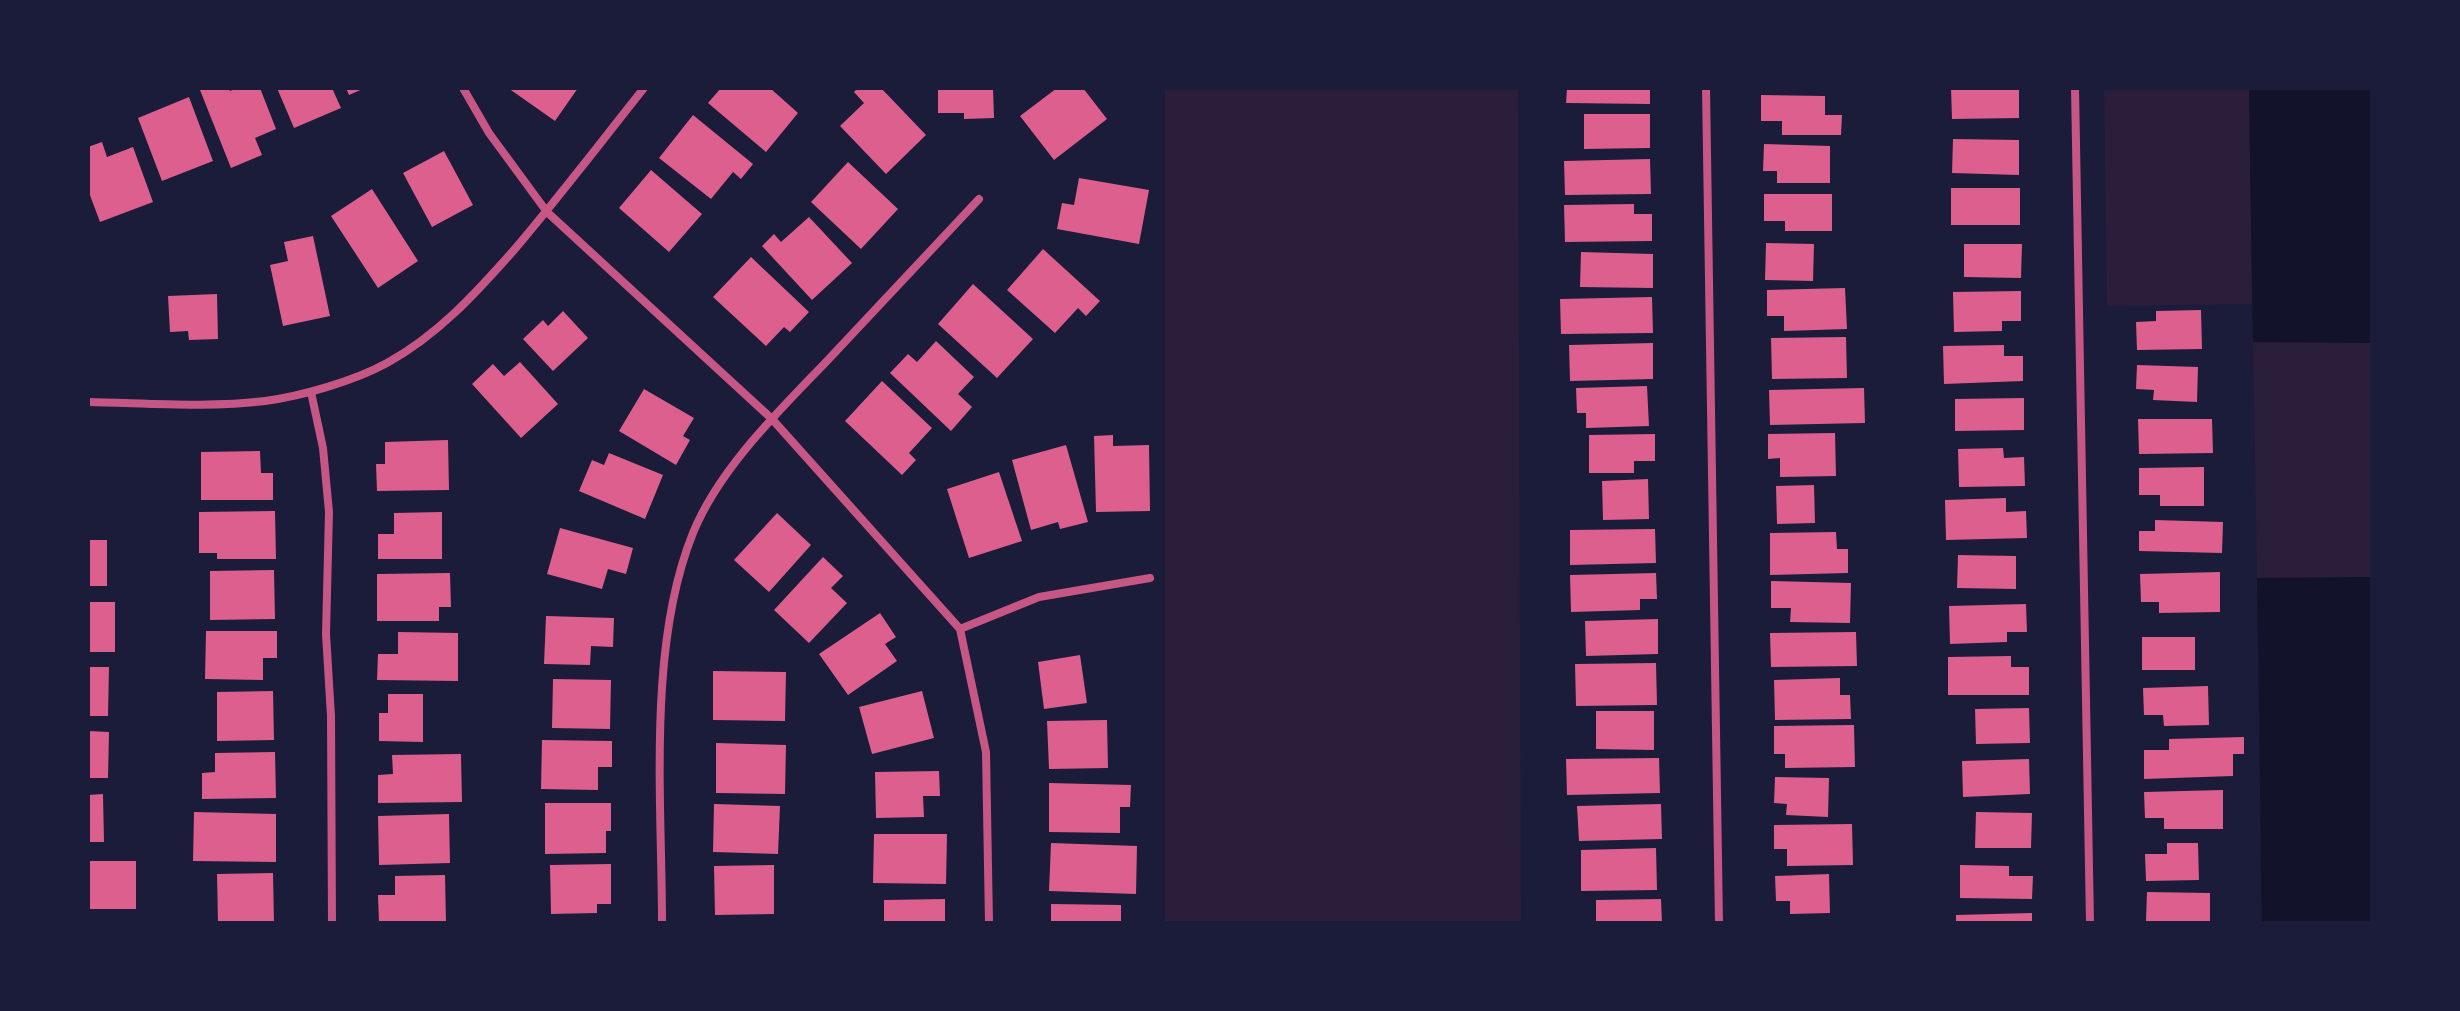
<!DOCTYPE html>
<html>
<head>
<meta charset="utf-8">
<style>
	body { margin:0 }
	#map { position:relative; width:2460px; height:1011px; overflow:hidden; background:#1b1b3a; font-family:"DejaVu Sans",sans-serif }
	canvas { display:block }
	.frame { position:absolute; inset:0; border:90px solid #1b1b3a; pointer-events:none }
</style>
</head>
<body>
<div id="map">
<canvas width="2460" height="1011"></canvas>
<div class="frame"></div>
</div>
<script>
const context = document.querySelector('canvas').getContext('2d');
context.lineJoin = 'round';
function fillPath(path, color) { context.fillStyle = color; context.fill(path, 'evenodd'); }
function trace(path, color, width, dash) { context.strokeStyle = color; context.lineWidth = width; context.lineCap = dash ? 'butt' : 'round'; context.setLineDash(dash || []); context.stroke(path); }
fillPath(new Path2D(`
	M1165 88H1518L1521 923H1165Z
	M2104 88H2249L2252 304 2107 306Z
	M2253 342 2372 343V577L2257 578Z`), '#2a1e3b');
fillPath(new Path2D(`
	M2249 88H2372V343L2253 342Z
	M2372 577V923H2262L2257 578Z`), '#12122b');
fillPath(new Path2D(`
	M206 88H229L230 91 238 88H260L276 129 255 138 262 155 231 168 200 90Z
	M277 88H332L341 108 294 128Z
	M346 88H365L349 95Z
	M508 88H578L555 121Z
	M721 88H770L798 113 766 152 708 103Z
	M858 88H881L926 135 886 174 840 126 864 103 854 92Z
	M938 88H993L994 118 964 119V113H938Z
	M1057 88H1083L1107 119 1054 160 1020 116Z
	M1567 88H1650V104L1566 103Z
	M1951 88H2019V118L1952 119Z
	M1761 95 1825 96V115H1842L1841 135H1782V121H1761Z
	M189 97 213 161 162 181 138 118Z
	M1584 114H1650V148L1584 149Z
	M693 115 753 164 741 179 733 172 711 199 659 158Z
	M1953 139 2019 140V175L1952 173Z
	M102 142 107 157 133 147 153 202 100 222 88 190V147Z
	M1764 144 1830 146V183H1777V171H1763Z
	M444 151 473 205 432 227 403 173Z
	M1650 159 1651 194 1565 195 1564 161Z
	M848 162 898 209 861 249 811 202Z
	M651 170 702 214 669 252 619 208Z
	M1079 178 1149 190 1139 244 1057 229 1062 203 1074 205Z
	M1951 188H2020V225H1951Z
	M372 189 418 261 378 288 331 216Z
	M1764 194H1832V231H1785V221H1764Z
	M1634 204V214H1652V241L1565 242 1564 205Z
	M809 217 852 263 812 300 762 246 774 234 781 242Z
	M313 236 330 316 283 326 270 265 288 261 284 242Z
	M1766 243 1814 244 1813 281 1765 280Z
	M1964 244H2022L2021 278 1964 277Z
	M1043 249 1100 301 1086 316 1078 308 1055 333 1007 290Z
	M1581 252 1653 254V288L1580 287Z
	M751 257 809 312 790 332 784 327 766 346 713 297Z
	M973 284 1033 339 997 378 938 324Z
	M1845 288 1847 329 1784 331V316H1767V290Z
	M2021 291V321H2002V331L1954 332 1953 292Z
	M217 294 218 339 189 340 188 331 170 332 168 296Z
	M1652 297 1653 333 1561 334 1560 299Z
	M2201 310 2202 349 2137 350 2136 322 2156 321V311Z
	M563 311 588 338 553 371 523 339 543 320 548 326Z
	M1846 337 1847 378 1772 379 1771 338Z
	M936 341 974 377 958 394 972 407 951 431 890 373 908 354 917 362Z
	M1653 343V379L1570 381 1569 345Z
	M2004 345V356H2023V381L1944 384 1943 346Z
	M520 362 558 404 521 438 472 384 493 364 504 376Z
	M2137 365 2198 367 2197 402 2153 400 2154 390 2136 389Z
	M882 381 932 428 909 453 916 460 902 475 845 421Z
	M1647 386 1649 426 1586 428V413H1577L1576 388Z
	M1864 388 1865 423 1770 425 1769 390Z
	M644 389 694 418 683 436 690 440 676 465 619 431Z
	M2024 398V430L1955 431V399Z
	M2138 419H2212L2213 453 2139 454Z
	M1835 433 1836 476 1780 477V458L1768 459V434Z
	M1655 434V461H1634V473H1589V435Z
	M1113 435V446L1149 445 1150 511 1096 512 1094 436Z
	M448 440 449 490 377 491 376 464H385V442Z
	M1066 445 1088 522 1060 529 1058 522 1031 530 1012 460Z
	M2003 448 2004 458 2024 457 2025 486 1959 487 1958 449Z
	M260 451 261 473H273V500H201V452Z
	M609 453 663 475 645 519 579 491 592 460 604 465Z
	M2204 467V506H2160V495H2139V468Z
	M999 472 1022 541 969 558 947 489Z
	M1648 479 1649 519 1603 520 1602 481Z
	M1814 485 1815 523 1777 524 1776 486Z
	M2006 498V512L2026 511 2027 538 1946 540 1945 500Z
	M275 511 276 559H217V553H199V512Z
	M442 512V559H378V534H394V513Z
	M777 513 811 545 769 592 734 560Z
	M2155 520 2223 522 2222 553 2139 551V531H2155Z
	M560 528 633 548 626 574 608 569 602 589 547 574Z
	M1655 529 1656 563 1570 565V530Z
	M1836 532 1837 549H1848V573L1770 575V533Z
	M88 540H107V586H88Z
	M1958 555 2016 556V589L1957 588Z
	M823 557 843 576 831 588 847 603 809 643 774 610Z
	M274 570 275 619 210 620V571Z
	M2220 572V612L2159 613V602H2141L2140 574Z
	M450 573 451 607H439V621H377V574Z
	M1656 573 1657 599H1640V610L1571 612 1570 575Z
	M1771 581 1851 583 1850 623 1790 622 1791 608H1771Z
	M88 602H115V652H88Z
	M2026 604 2027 632H2007V642L1950 644 1949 606Z
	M880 613 896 637 885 644 897 661 848 695 819 654Z
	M546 616 614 618 613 647 591 646 590 665 544 664Z
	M1658 619V654L1586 656 1585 621Z
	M206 631H277V658H263V680L205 679Z
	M398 632 458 633V681L377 680 378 654H398Z
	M1856 632 1857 666 1771 667 1770 633Z
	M2142 637H2195V670H2142Z
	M1080 655 1087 703 1044 709 1038 662Z
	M2011 656V667H2029V695H1948V657Z
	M1656 663 1657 705 1576 706 1575 664Z
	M88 667H109L108 716H88Z
	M713 671 786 672 785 721 713 720Z
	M1840 678V695H1850L1851 719 1775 720 1774 680Z
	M553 679 611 680 610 729 552 728Z
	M2208 686 2209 725 2164 726 2163 715H2144L2143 688Z
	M273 691 274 740 217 741V692Z
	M922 691 934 738 872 754 859 707Z
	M388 694H423V742L379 741V713H388Z
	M2029 708 2030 743 1976 744 1975 709Z
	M1596 711H1654V750L1596 749Z
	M1107 720 1108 768 1049 769 1047 721Z
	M1854 725 1855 767 1785 768V754H1774V726Z
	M88 731 109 732 108 778H88Z
	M2244 737V754H2233V776L2144 779V750H2169V739Z
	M542 740 612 741V767H598V790L541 789Z
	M716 743 786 745 785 794 716 793Z
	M275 752 276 798 202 799V773L215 772V753Z
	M461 754 462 802 378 803V775L393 774 392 755Z
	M1659 758 1660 793 1567 795 1566 759Z
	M2029 759 2030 794 1963 797 1962 761Z
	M939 771 940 796H923L924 817 876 818 875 772Z
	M1775 777 1829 778 1828 817 1786 815 1787 804 1774 803Z
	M1049 783 1131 785 1130 807H1120V833L1049 832Z
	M2223 790V829H2164V818H2145L2144 792Z
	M103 794 104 842H88V795Z
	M545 803H611V831H606V853L545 854Z
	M714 804 780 806 778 854 713 852Z
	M1661 804 1662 839 1579 841 1577 806Z
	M194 812 276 814V862L193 861Z
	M1976 812 2032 813 2031 848H1975Z
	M449 814 450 863 379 865 378 816Z
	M1852 824 1853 865 1787 866V849H1774V825Z
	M874 834H947L946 884 873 883Z
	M1051 843 1137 846 1136 894 1049 891Z
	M2167 843H2198L2199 880 2146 881 2145 854H2167Z
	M1656 848 1657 890 1581 891V850Z
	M88 861H136V909H88Z
	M611 864V904H597V913L551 914 550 865Z
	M774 865V914L715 915 714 866Z
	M1960 865 2009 866V876H2033L2032 899 1960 898Z
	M273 873 274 922 218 923 217 874Z
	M1829 874 1830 913 1790 914V901H1776L1775 876Z
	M445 875 446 922 379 923 378 895H395V876Z
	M2147 892 2210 893V923L2146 921Z
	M945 899V923H884V900Z
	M1661 899 1662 923H1596V900Z
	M1051 904 1121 905V923H1051Z
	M2032 913V923H1956V915Z`), '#dd5f8e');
trace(new Path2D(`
	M463 88 489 133 547 212 772 419 960 629 986 752 989 923
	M1706 88 1719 923
	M2075 88 2090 923
	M311 392 323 448 329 512 326 634 331 716 332 923
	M88 402C146 403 207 408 265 401 302 396 354 381 387 363 438 335 476 293 514 250 559 197 601 142 644 88
	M960 629 1039 597 1150 578
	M662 923C662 802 647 646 693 533 719 469 778 412 826 362 877 307 928 253 979 199`), '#c65784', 8);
</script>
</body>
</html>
